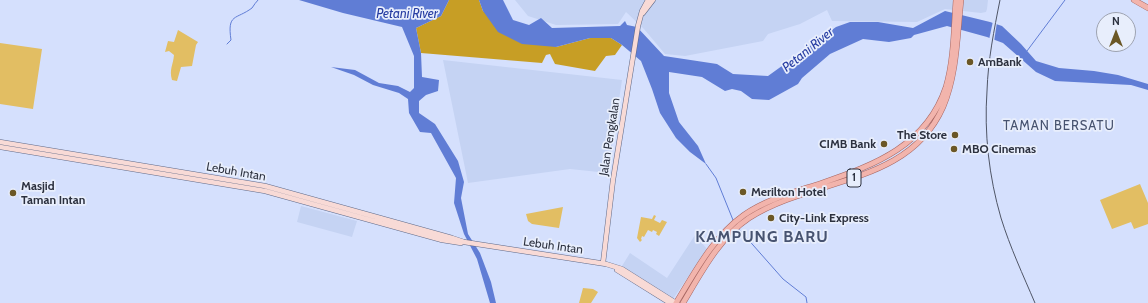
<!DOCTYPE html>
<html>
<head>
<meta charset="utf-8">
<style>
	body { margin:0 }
	#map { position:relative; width:1148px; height:303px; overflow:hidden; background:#d5e0fd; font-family:Cabin,sans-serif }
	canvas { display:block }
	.north { position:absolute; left:1096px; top:12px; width:40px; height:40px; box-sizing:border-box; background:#e8eefc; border:1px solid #9da2b0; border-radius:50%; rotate:0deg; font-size:11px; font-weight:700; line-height:16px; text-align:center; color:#2c313f }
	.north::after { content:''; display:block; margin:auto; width:14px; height:18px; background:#6b5726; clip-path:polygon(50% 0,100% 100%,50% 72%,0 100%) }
</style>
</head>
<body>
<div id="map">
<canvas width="1148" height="303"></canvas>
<div class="north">N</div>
</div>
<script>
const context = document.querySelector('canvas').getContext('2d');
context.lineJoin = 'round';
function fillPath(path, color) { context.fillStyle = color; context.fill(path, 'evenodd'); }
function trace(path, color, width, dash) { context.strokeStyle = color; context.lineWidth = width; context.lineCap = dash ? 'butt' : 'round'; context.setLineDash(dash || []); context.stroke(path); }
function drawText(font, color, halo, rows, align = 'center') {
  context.font = font + ' Cabin,sans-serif'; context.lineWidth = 3.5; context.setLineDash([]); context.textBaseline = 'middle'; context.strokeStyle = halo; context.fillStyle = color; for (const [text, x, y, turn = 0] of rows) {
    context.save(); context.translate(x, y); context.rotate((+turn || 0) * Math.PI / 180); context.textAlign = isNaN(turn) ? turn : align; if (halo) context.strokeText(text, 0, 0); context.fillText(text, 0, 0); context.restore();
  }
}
fillPath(new Path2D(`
	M515 0H988L987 9 986 12 981 13 945 9 917 22 832 21 827 10 800 24 768 34 763 41 685 56 665 54 644 29 626 12 618 24 556 25 528 16Z
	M443 60 622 80 608 173 570 169 468 183Z
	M301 206 357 221 352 237 297 222Z
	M695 235 707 249 673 299 622 266 630 253 667 278Z`), '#c5d3f3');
fillPath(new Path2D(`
	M178 30 198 42 196 45 192 66 181 67 177 81 172 80C169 69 173 66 174 55L169 51 165 52 168 41 174 42Z
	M0 43 42 49 33 109 0 104Z
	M1140 184 1148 203V224L1134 229 1131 222 1112 229 1100 200Z
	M563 207 559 228 532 224 528 221 526 214Z
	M654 215 656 216 654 220 660 223 662 220 667 222 659 236 656 234 657 232 653 230 652 232 648 230 644 237 642 236 641 239 642 240 640 242 637 238 641 217 652 219Z
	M583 288 593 289 598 292 591 303H579Z`), '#e2be63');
fillPath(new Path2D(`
	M449 0H479L483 11 556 47 590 38H611L622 45 615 55 606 56 595 71 555 64 550 54 546 55 542 63 421 53 416 28 441 16Z`), '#c79e25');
fillPath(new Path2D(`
	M299 0H449L441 16 416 28 421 53 422 77 439 80 438 91 426 95 419 101V113L435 124 458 161 464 182 461 198 468 234 480 253 491 282 496 303H490L477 259 464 234 454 203 456 178 431 133 420 132 409 113 408 99 399 93 373 85 354 75 331 67 355 70 379 83 398 86 410 92 414 88V56L402 27 343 13Z
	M479 0H503L513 20 529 25 541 18 552 28 620 26 625 21 627 25 637 27 664 56 717 64 733 74 768 76 836 27 850 22H878L913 28 945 11 990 22 1002 26 1021 44 1036 61 1059 68 1094 71 1118 75 1148 84V90L1131 85 1055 81 1036 72 1003 43 987 37 947 26 914 35 911 38 889 42 863 39 830 54 802 78 798 84 769 100 752 99 741 91 732 89 725 91 702 77 669 72V93L679 122 698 146 706 164 690 152 676 138 660 113 652 89 641 61 622 45 611 38H590L556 47 522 44 498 32 483 11Z`), '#607dd5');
fillPath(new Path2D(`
	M993 21 997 22 994 42 989 40Z`), '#d5e0fd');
trace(new Path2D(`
	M227 44 231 40C227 13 236 20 252 8 254 5 256 2 258 0
	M1027 51 1065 0
	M706 164 716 178 733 220
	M738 228 783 279 806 297 807 303`), '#607dd5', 1);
const secondary = new Path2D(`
	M643 13 653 0
	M0 142 265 186 452 238 464 242 606 264 622 269 676 303
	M0 147 265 191 442 240 461 243
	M603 263 613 180 638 26 642 11 648 0
	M617 270 670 303`);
const primary = new Path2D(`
	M1134 0 1148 8
	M676 303C695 272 713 237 744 215 767 199 795 192 822 183 875 165 927 145 946 87 954 60 954 28 956 0
	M683 303C701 273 719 238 749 218 813 177 908 186 943 107 957 74 957 36 961 0`);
trace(secondary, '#5f6a89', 5.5);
trace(primary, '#a76662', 6);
trace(secondary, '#f8dad6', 4.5);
trace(primary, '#f2b4ac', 5);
trace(new Path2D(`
	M1000 0C994 30 988 60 987 91 984 133 989 177 1001 218 1010 247 1023 275 1035 303`), '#4f5566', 1);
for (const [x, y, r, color] of [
	[970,62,4,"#6b5726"],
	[955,135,4,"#6b5726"],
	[884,144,4,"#6b5726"],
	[954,149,4,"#6b5726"],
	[743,192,4,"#6b5726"],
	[13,193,4,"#6b5726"],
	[771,218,4,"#6b5726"]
]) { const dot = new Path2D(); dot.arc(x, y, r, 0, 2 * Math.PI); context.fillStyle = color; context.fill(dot); trace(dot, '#e8eefc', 1.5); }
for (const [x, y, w] of [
	[854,178,14]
]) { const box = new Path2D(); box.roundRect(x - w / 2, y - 9, w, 18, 3); context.fillStyle = '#e8eefc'; context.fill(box); trace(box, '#2c313f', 1); }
drawText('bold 11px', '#2c313f', null, [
	["1",854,178]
]);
drawText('bold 12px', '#2c313f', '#e8eefc', [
	["AmBank",978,62],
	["The Store",947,135,"right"],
	["CIMB Bank",876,144,"right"],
	["MBO Cinemas",962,149],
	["Masjid",21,186],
	["Taman Intan",21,200],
	["Merilton Hotel",751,192],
	["City-Link Express",779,218]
], 'left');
drawText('12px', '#2c313f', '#e8eefc', [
	["Jalan Pengkalan",610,137,-81],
	["Lebuh Intan",236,172,10],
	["Lebuh Intan",553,246,8]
]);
drawText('italic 13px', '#263ca2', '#e8eefc', [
	["Petani River",407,14],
	["Petani River",808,50,-39]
]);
context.letterSpacing = '1px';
drawText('13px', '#475370', '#e8eefc', [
	["TAMAN BERSATU",1059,126]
]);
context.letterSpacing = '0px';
context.letterSpacing = '1px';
drawText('bold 16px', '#475370', '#e8eefc', [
	["KAMPUNG BARU",762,237]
]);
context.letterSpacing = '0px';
</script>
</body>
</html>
